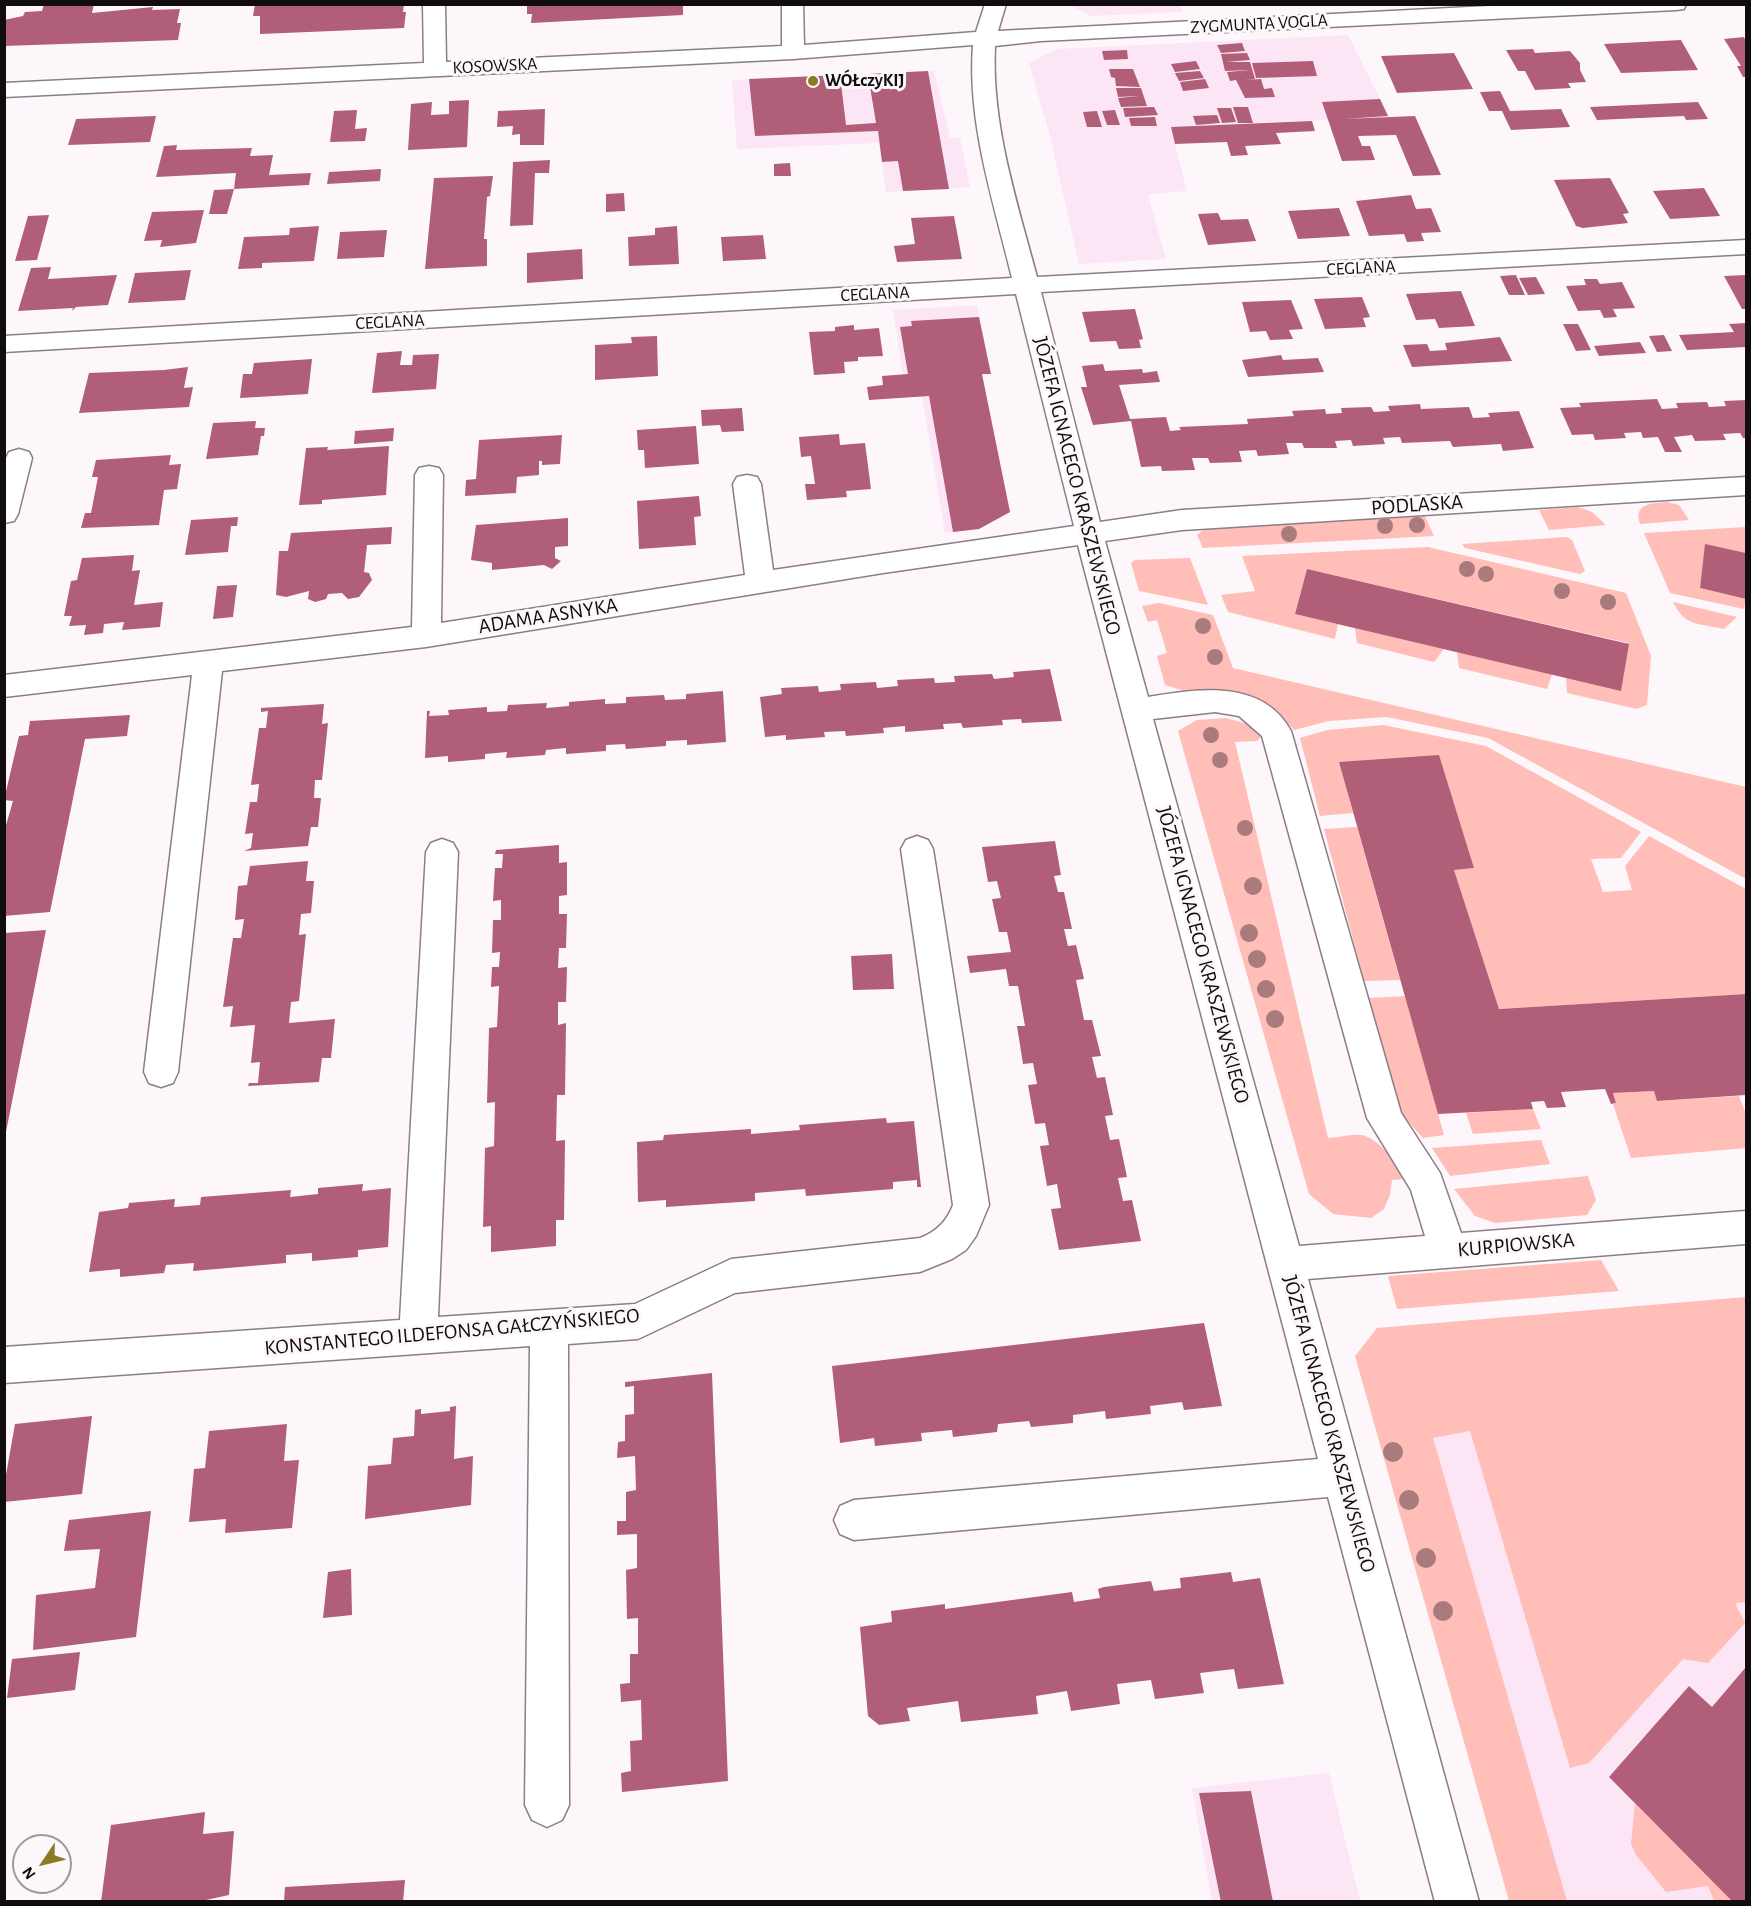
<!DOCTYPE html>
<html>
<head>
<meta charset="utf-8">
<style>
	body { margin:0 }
	#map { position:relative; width:1751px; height:1906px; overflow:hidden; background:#fdf7fb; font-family:"Alegreya Sans",sans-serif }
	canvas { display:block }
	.frame { position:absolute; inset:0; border:6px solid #100c0f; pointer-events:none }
	.north { position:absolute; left:12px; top:1834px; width:60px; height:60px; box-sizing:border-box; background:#fdf7fb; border:2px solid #9e999d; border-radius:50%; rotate:235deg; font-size:16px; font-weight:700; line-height:24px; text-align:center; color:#100c0f }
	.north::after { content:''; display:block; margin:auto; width:21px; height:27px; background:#897c22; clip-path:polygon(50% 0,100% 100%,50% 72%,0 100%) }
</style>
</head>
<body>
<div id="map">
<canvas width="1751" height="1906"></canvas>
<div class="frame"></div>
<div class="north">N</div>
</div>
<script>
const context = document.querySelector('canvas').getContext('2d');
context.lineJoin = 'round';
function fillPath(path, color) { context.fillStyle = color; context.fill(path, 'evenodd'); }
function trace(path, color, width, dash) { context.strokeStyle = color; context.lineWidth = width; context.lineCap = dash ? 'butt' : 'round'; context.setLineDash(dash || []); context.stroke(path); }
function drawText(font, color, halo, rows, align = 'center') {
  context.font = font + ' "Alegreya Sans",sans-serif'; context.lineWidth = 6; context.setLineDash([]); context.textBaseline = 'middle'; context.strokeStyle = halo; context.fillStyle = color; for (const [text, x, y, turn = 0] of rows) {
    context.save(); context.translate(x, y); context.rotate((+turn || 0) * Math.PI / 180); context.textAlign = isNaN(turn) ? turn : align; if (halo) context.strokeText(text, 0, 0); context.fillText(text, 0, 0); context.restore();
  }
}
fillPath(new Path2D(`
	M1070 5H1180L1183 12 1090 16Z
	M1348 35 1389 117 1171 127 1187 191 1148 194 1166 259 1079 264 1049 132 1029 63 1057 49Z
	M934 71 950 138H960L970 187 886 192 879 143 737 149 732 80Z
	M977 305 991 374 982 375 1010 512 979 529 945 533 922 397H906L893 310Z
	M1746 1312V1901H1536L1373 1346Z
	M1329 1773 1360 1901H1212L1192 1788Z`), '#fce6f6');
fillPath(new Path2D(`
	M1667 502 1679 505 1689 520 1640 524C1633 504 1651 503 1667 502Z
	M1578 507 1592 512 1606 525 1549 530 1539 510Z
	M1425 516 1434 536 1203 548 1197 535 1206 528Z
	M1746 527V553L1706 545 1700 588 1746 599 1744 609 1670 593 1644 533Z
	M1567 537 1572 540 1585 571 1580 574 1465 548 1462 544Z
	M1428 547 1626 593 1651 656 1647 705 1637 709 1567 693 1566 678 1628 643 1307 569 1295 614 1338 624 1335 639 1228 612 1221 595 1255 591 1242 556Z
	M1190 558 1208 605 1139 591 1131 563 1135 560Z
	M1673 602 1737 617 1724 629C1699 623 1685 627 1673 602Z
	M1159 603 1213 615 1233 668 1746 787V879L1488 738 1387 717 1329 721 1294 730 1280 714 1265 704 1194 694 1165 685 1157 656 1167 653 1157 620 1148 622 1142 606Z
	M1355 628 1444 649 1434 662 1357 643Z
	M1457 652 1552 674 1547 689 1459 668Z
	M1226 718 1251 725 1262 736 1257 741 1235 742 1328 1138C1338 1138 1350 1134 1361 1135 1376 1136 1401 1166 1408 1179L1392 1180 1390 1195 1384 1209 1371 1218 1333 1214 1309 1194 1178 731 1197 720Z
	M1383 725 1486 746 1641 832 1621 858 1591 859 1603 892 1632 890 1625 866 1649 836 1746 889V994L1499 1009 1454 870 1474 868 1439 756 1340 763 1353 813 1320 816 1300 738 1327 730Z
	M1357 827 1400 980 1364 981 1324 829Z
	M1405 996 1444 1135 1423 1138 1399 1112 1369 998Z
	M1654 1091 1658 1101 1739 1096 1746 1114V1148L1631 1158 1613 1104 1616 1103 1613 1093Z
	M1533 1109 1541 1129 1473 1134 1466 1113Z
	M1541 1140 1550 1164 1450 1176 1432 1148Z
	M1588 1176 1596 1200 1587 1215 1495 1223 1475 1216 1454 1189Z
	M1601 1260 1619 1291 1397 1309 1388 1276Z
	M1746 1297V1602L1735 1603 1745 1623 1708 1663 1683 1659 1589 1763 1570 1768 1470 1431 1433 1438 1567 1901H1509L1355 1356 1377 1328Z
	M1635 1804 1733 1901H1714L1708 1886 1666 1892 1636 1855 1631 1844Z`), '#ffbeb7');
fillPath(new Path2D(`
	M44 4H94L92 13 153 7 152 10 180 9 177 23H181L178 40 4 46V20L23 16 25 12 42 11Z
	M255 4H404L403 12H406L404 28 260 34V16H253Z
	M527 4H683V15L531 23 532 14H527Z
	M1744 37 1746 42V77H1743L1737 66H1741L1724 39Z
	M1681 40 1698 70 1621 73 1604 44Z
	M1242 43 1245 51 1221 53 1217 45Z
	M1533 49 1535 53 1570 51 1580 63V70L1586 82 1568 83 1571 88 1535 90 1525 71H1518L1506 50Z
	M1127 50 1128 59 1104 60 1102 51Z
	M1247 53 1250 60 1226 62H1250L1255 79 1243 80 1261 79 1264 89 1272 88 1275 97 1245 98 1236 80 1230 81 1227 72 1250 70 1225 71 1221 54Z
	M1454 53 1473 89 1397 93 1381 56Z
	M1196 61 1200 69 1175 72 1171 64Z
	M1313 61 1317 76 1256 78 1252 63Z
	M1109 69H1133L1140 87 1116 86 1115 78 1111 77Z
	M928 71 949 189 903 191 898 161 882 162 878 131 755 136 749 79 840 75 846 125 876 123 868 74Z
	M1200 71 1204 78 1179 81 1175 73Z
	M1205 79 1209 88 1183 91 1180 82Z
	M1116 88H1141L1147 106 1121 107 1118 98 1139 96 1118 97Z
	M1500 91 1510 111 1561 109 1570 127 1511 130 1502 111H1489L1480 92Z
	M1380 99 1388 116 1344 119 1415 116 1441 175 1413 176 1396 135 1358 136 1362 146H1370L1375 160 1342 161 1322 102Z
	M469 100 467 147 408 150 411 104 432 102 431 115 449 114V101Z
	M1698 102 1708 119 1686 120 1684 116 1597 120 1590 107Z
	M1154 107 1158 115 1125 117 1123 108Z
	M1233 107H1248L1253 123H1238Z
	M1217 108H1231L1236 122 1222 123Z
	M545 109 544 145H520V134L512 135 513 126 497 127 498 111Z
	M357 110 355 129 367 128 365 141 330 142 334 111Z
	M1115 110 1120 125H1107L1102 111Z
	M1097 111 1102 127H1087L1083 112Z
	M1217 115 1220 123 1196 125 1193 116Z
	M156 116 150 142 68 145 76 119Z
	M1155 117 1157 126H1131L1129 118Z
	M1312 121 1315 131 1276 133 1281 144 1245 146 1248 155 1231 156 1227 142 1175 144 1171 127Z
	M177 145 176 150 252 148 250 156 273 155 269 175 311 173 309 185 234 189 227 214H209L214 190 234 189 236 173 156 177 164 146Z
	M550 160 549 173H535L533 225 510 226 513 162Z
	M790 163 791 176H774V164Z
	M381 169 380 181 327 184 329 172Z
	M493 176 490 196 487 197 484 239H487V266L425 269 434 178Z
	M1610 178 1629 213 1623 214 1628 223 1583 228 1576 226 1554 180Z
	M1704 188 1720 216 1670 219 1653 191Z
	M624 193 625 211 606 212V194Z
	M1411 195 1416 209 1431 208 1441 232 1421 233 1424 241 1407 242 1404 234 1369 236 1356 201Z
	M1339 208 1350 236 1298 239 1288 211Z
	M204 210 196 243 160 247 162 240 144 241 152 212Z
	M1218 213 1221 220 1248 219 1256 241 1208 245 1198 214Z
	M49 215 37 260 15 261 28 216Z
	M954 216 962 259 897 262 894 246 915 244 911 218Z
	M319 226 314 261 262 263V268L238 269 244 237 289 235 290 228Z
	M677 226 679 264 629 266 628 237 655 235V228Z
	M387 230 384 257 337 259 340 232Z
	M763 235 766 259 723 261 721 237Z
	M582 249 583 279 527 283V253Z
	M51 267 48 279 117 275 108 305 76 307 72 311 73 308 18 311 31 268Z
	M191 270 185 300 128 303 135 273Z
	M1516 275 1525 295H1509L1500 276Z
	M1746 275V309H1742L1724 276Z
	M1536 277 1545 294 1528 295 1519 278Z
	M1584 279H1597L1600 284 1622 282 1635 308 1613 309 1617 317 1604 318 1600 310 1578 311 1566 286 1586 285Z
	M1461 291 1475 326 1439 328 1435 319 1416 320 1406 294Z
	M1362 297 1370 317 1363 318 1366 327 1325 329 1314 299Z
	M1291 300 1303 329 1289 330 1293 339 1270 340 1266 331 1250 332 1242 302Z
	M1135 309 1143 339 1139 340 1141 348 1119 349 1116 341 1090 342 1082 312Z
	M979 317 991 374H982L1010 512 979 529 953 532 929 396 869 400 867 387 883 385 882 376 908 374 900 327 912 326 911 321Z
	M1746 323V347L1687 350 1679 335 1734 332 1729 324Z
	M1563 324H1578L1591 350 1576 351Z
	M854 325V330L879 328 883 356 858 357V361L844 362 845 373 814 375 809 332 835 331V327Z
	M1664 335 1672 351 1657 352 1649 336Z
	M657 336 658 376 595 380V345L632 343 631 337Z
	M1500 337 1512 361 1412 367 1403 345 1427 344 1430 351 1447 350 1445 343Z
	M1640 342 1646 353 1599 356 1594 346Z
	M402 351 400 365H412L413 355 439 354 436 389 372 393 377 353Z
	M1281 355 1283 360 1318 358 1324 372 1248 377 1242 360Z
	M312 359 308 394 240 398 243 374H252L254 363Z
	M1103 364 1105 371 1142 369 1143 373 1157 371 1160 382 1119 385 1130 419 1166 417 1170 431 1181 430 1179 427 1248 424 1247 419 1294 416 1292 411 1325 409 1326 414 1342 413 1341 408 1371 407 1374 412 1390 411 1388 406 1420 404 1421 409 1469 407 1473 418 1490 417 1488 413 1519 411 1534 448 1503 451 1501 444 1453 447 1450 441 1402 443 1400 437 1383 438 1385 444 1353 446 1351 440 1335 441 1337 448H1304L1302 443H1286L1289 454 1258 456 1256 450 1239 451 1242 462 1210 463 1208 458H1192L1195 470 1162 471 1161 466 1141 467 1131 421 1093 425 1081 387H1087L1082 366Z
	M188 367 184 388 193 387 189 407 79 413 89 373 164 370Z
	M1657 399 1662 409 1678 408 1676 403 1707 402 1709 407 1726 406 1724 401 1746 400V438H1743L1740 433 1723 434 1726 440 1695 441 1692 435 1674 437 1682 452H1665L1658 437 1643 438 1641 432 1624 433 1626 438 1595 440 1593 434 1572 435 1560 408 1581 407 1579 403Z
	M742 408 744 431 722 432 720 425 702 426 701 410Z
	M256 421 255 428H265L264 436H261L258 455 206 459 213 423Z
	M696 426 699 464 645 468 644 450H638L637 430Z
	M394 428 393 441 354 444 355 431Z
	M839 434 840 445 865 443 871 489 846 491 847 497 807 500 805 484H815L811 456 801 457 799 437Z
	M562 435 560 464 542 465V461H539V475L517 477 516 493 465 496 466 480 476 479 479 440Z
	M389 446 386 495 322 500V504L299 505 306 448 328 447 327 450Z
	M171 455 169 465 181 464 177 489 164 490 159 525 81 528 85 513H91L98 477H92L96 460Z
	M699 496 701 516 694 517 696 545 639 549 637 501Z
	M238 517 237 526H231L228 552 185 555 191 520Z
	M568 518V546L555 547V558L561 561 552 569 544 565 492 570V563L471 560 476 525Z
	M392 527 391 544 367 545 364 572 369 573 372 580 359 597 348 599 342 593 328 594 326 599 315 602 308 599 309 591 286 597 276 595 279 551H288L291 533Z
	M1705 544 1746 553V599L1700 588Z
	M134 555 132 571 140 570 134 605 163 602 160 627 122 630 124 622 104 624 103 633 84 635 86 625 69 626 72 616H64L71 581 77 580 82 558Z
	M1307 569 1629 644 1621 691 1295 614Z
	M237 585 233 617 213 619 217 586Z
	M1050 669 1062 721 1022 723 1021 719 1002 720 1003 725 963 728 961 723 943 724 944 729 905 732V726L883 728 884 733 846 736 845 731 824 732 825 737 786 740V735L765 737 760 697 782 694 781 688 818 686 819 692 841 690 840 684 876 682 877 688 898 686 897 680 934 678 935 683 955 682 954 676 992 674 994 679 1014 677 1013 672Z
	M723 691 726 742 687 745V740L666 741V746L626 749 625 744 606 745V751L566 754V748L546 750 545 755 506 758 507 752 485 754V759L448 762V756L425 758 427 711H430L429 716 449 715 448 710 487 707V712L507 711 508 705 547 703 546 708 569 706V702L605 699V704L626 703V697L664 695 665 700 686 699V694Z
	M324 704 322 724 328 723 322 780H315L314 798H321L318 827H311L308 846 244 851 251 848 253 833 245 834 250 802H257L259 784 251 785 259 728H266L268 711 261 712V708Z
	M130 715 127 736 85 739 50 912 4 916V832L13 801 4 800 19 736 28 735 30 721Z
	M1439 755 1474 868 1454 870 1499 1009 1746 994V1095L1657 1101 1654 1091 1613 1093 1616 1103 1611 1104 1605 1089 1561 1092 1566 1107 1547 1108 1544 1101 1531 1102 1533 1109 1438 1114 1339 762Z
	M1055 841 1061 875 1054 876 1058 892H1064L1072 929H1064L1068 946 1076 945 1084 979 1076 980 1084 1020H1092L1101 1056 1092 1057 1097 1078 1105 1077 1113 1115 1105 1116 1110 1140 1119 1139 1127 1177 1118 1178 1123 1201 1132 1200 1141 1241 1059 1250 1051 1209 1061 1208 1057 1184 1047 1186 1040 1146 1049 1145 1045 1123 1035 1124 1028 1085 1037 1084 1033 1063 1023 1064 1017 1026H1025L1018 986H1009L1006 969 970 973 967 956 1011 952 1007 932H999L992 899 1001 898 997 881 988 882 982 847Z
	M559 845V863L567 862V895L559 896V914H567L566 948H559L558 968 567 967 566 1002H558V1025L566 1023 565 1095H557L556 1141 565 1140 564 1220H556V1246L491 1252V1226L483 1227 485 1148 494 1146 495 1102 487 1103 489 1028 497 1027 499 986 491 987 492 967H499L500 952 492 953 493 920H501V900L493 901 495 868H502L503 854H495L496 850Z
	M308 861 306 881H314L311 913 301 914 299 935 306 934 299 1001 291 1002 289 1023 335 1019 331 1058H322L319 1082 248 1086 249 1083H258L260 1062 251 1063 255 1025 230 1027 233 1006 223 1007 233 938H241L244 919 235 920 238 886 247 885 250 866Z
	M46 930 6 1132H4V933Z
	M892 954 894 989 853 990 851 956Z
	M886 1118 887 1123 914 1121 921 1187H917V1180L893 1182V1189L806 1196 805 1189 755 1193V1201L710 1204 666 1207V1200L638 1202 637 1142 663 1140 664 1135 751 1129V1134L800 1130 799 1125Z
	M363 1184 362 1191 391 1188 388 1247 358 1250V1257L312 1261V1253L286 1255V1263L193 1271 194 1263 166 1265 164 1273 120 1277V1269L89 1272 99 1212 128 1208 129 1203 175 1199 174 1207 200 1205 201 1197 291 1190 290 1197 318 1194V1188Z
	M1204 1323 1222 1406 1184 1410 1182 1402 1150 1406 1151 1414 1106 1419 1105 1411 1073 1415V1423L1031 1427 1029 1421 998 1424 997 1432 953 1437 952 1430 921 1433 922 1441 875 1446 874 1438 840 1443 832 1366Z
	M712 1373 728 1781 622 1792 621 1773 631 1771 630 1741 642 1740 641 1700 621 1702 620 1684 630 1683V1654H638V1618L627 1619 626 1570 637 1568V1534L617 1535V1521H626V1492L636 1490 635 1456 617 1458 618 1442 625 1441V1415L634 1414V1386L625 1387V1382Z
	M456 1406 454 1459 473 1456 471 1505 365 1519 368 1466 391 1464 393 1438 414 1436 415 1410 421 1409V1414L450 1411V1407Z
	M92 1416 82 1494 4 1502V1486L15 1424Z
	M287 1424 284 1461 299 1460 292 1528 225 1533 226 1519 189 1522 194 1469 205 1468 209 1431Z
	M151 1511 136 1637 33 1650 36 1595 95 1588 100 1549 64 1551 69 1520Z
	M351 1569 352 1615 323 1618 328 1572Z
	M1231 1572 1233 1582 1260 1578 1284 1684 1238 1689 1234 1669 1200 1673 1204 1693 1155 1699 1151 1680 1117 1684 1120 1704 1071 1711 1067 1691 1036 1696 1038 1714 961 1722 958 1701 907 1708 910 1721 879 1725 868 1716 860 1627 892 1622 891 1611 945 1604V1609L1072 1592 1074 1602 1100 1598 1098 1589 1104 1587 1151 1581 1154 1591 1181 1588 1180 1578Z
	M80 1652 75 1690 7 1698 12 1659Z
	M1746 1667V1902H1733L1609 1777 1689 1686 1712 1707Z
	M1251 1791 1273 1902H1221L1199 1793Z
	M205 1812 203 1834 234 1831 229 1895 197 1902H101L111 1825Z
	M405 1880 403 1902H284L285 1887Z`), '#b15e78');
const minor = new Path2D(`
	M423 4H445L446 62 782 46V4H803L804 45 976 32 985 4H1006L998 31 1529 4H1686L1684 9 1676 10 1041 41 995 46C991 124 1017 202 1037 277L1746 240V254L1041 292 1100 522 1182 510 1746 477V495L1182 530 1105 541 1148 697C1197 689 1262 678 1291 731L1401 1113 1440 1173 1461 1233 1746 1211V1244L1308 1279 1479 1902H1435L1328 1497 854 1540 840 1534 834 1520 840 1506 854 1500 1318 1459 1078 545 883 573 426 647 222 671 178 1072 173 1083 161 1087 149 1083 144 1072 192 675 4 697V675L412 627 415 475 419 468 429 466 439 468 443 475 441 623 745 575 733 484 737 477 747 475 757 477 761 484 773 570 1074 526 1016 294 4 352V336L1012 278C994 203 967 124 973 45L793 59 4 97V83L424 63ZM1215 712 1239 716 1262 736 1367 1118 1411 1190 1425 1236 1299 1246 1153 719Z
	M19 449 29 452 32 458 18 514 14 521 4 523V462L9 452Z
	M917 836 928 840 933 849 989 1205 976 1236 966 1250 952 1259 920 1272 735 1293 638 1339 568 1344 569 1805 562 1820 547 1827 532 1820 525 1805 530 1346 4 1383V1347L400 1320 426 852 431 843 442 839 453 843 458 852 438 1317 635 1304 731 1259 920 1238C936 1232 947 1221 953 1205L901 849 906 840Z`);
trace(minor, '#8b7e87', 3);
fillPath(minor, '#fff');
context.fillStyle = '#aa7b7d';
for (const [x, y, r] of [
	[1417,525,8],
	[1385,526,8],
	[1289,534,8],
	[1467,569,8],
	[1486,574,8],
	[1562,591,8],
	[1608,602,8],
	[1203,626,8],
	[1215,657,8],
	[1211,735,8],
	[1220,760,8],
	[1245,828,8],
	[1253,886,9],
	[1249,933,9],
	[1257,959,9],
	[1266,989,9],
	[1275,1019,9],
	[1393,1452,10],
	[1409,1500,10],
	[1426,1558,10],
	[1443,1611,10]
]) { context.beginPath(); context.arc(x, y, r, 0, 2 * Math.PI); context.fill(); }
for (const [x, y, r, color] of [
	[813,81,6,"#897c22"]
]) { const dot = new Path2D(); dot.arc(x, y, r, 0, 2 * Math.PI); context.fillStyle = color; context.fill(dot); trace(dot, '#fdf7fb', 2); }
drawText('18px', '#100c0f', '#fdf7fb', [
	["ZYGMUNTA VOGLA",1259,24,-3],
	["KOSOWSKA",495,66,-3],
	["CEGLANA",1361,268,-3],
	["CEGLANA",875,294,-3],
	["CEGLANA",390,322,-3]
]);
drawText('bold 18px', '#100c0f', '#fdf7fb', [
	["WÓŁczyKIJ",825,81]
], 'left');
drawText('21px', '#100c0f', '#fdf7fb', [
	["JÓZEFA IGNACEGO KRASZEWSKIEGO",1077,486,76],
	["PODLASKA",1417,505,-4],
	["ADAMA ASNYKA",548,616,-9],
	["JÓZEFA IGNACEGO KRASZEWSKIEGO",1203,955,75],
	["KURPIOWSKA",1516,1245,-5],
	["KONSTANTEGO ILDEFONSA GAŁCZYŃSKIEGO",452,1332,-5],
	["JÓZEFA IGNACEGO KRASZEWSKIEGO",1329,1424,75]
]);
</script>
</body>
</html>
